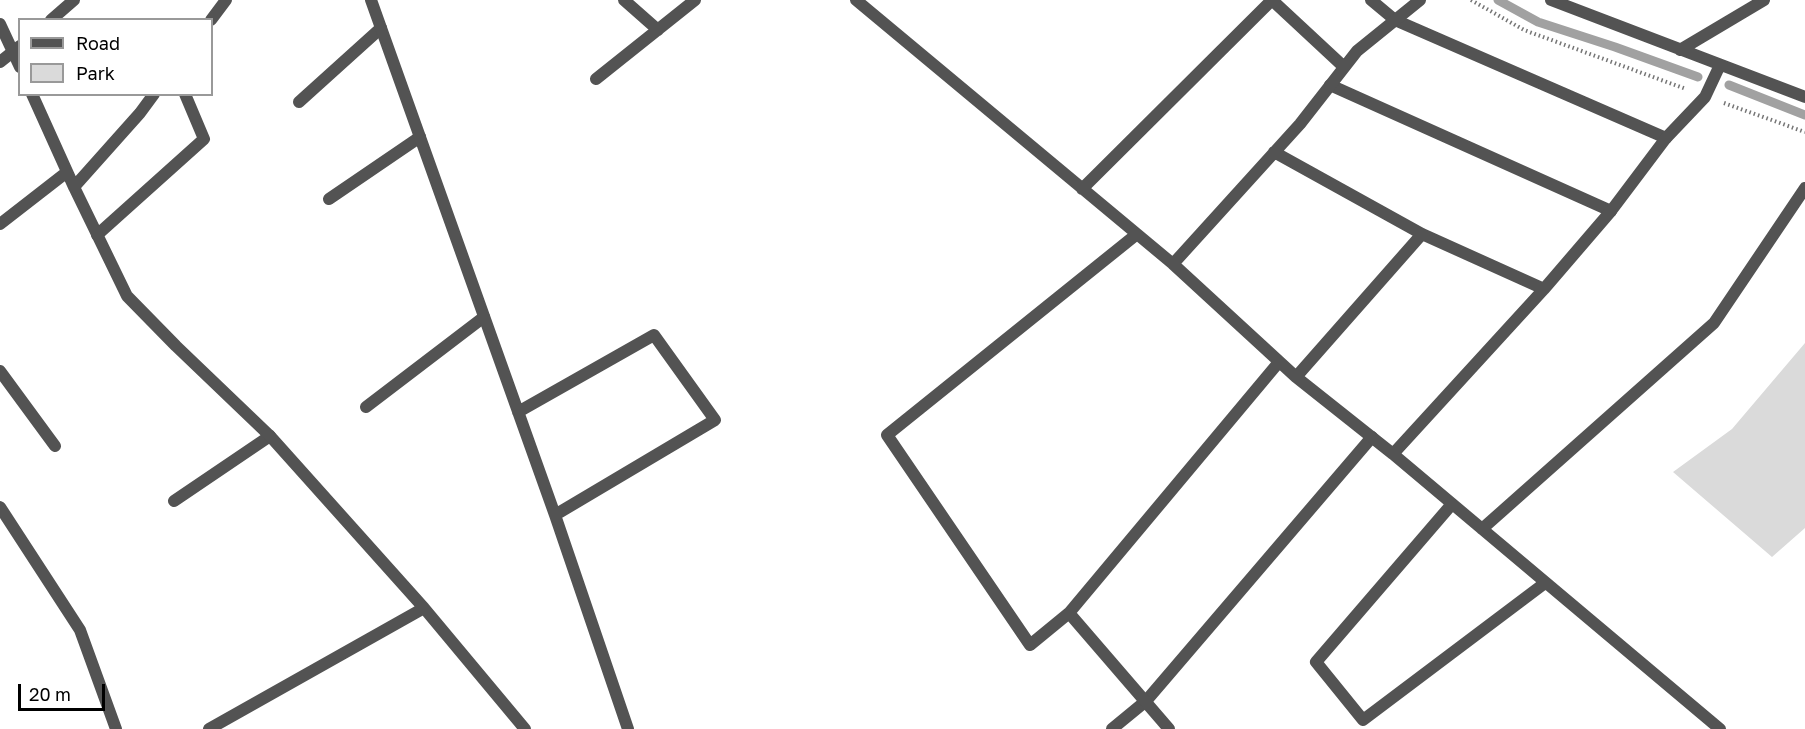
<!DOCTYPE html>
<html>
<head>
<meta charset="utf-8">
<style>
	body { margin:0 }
	#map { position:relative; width:1805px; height:729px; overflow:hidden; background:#fff; font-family:"Golos Text",sans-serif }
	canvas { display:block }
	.legend { position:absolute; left:18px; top:18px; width:195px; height:78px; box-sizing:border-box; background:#fff; border:2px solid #999; margin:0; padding:8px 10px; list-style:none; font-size:18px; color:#000 }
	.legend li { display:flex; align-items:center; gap:12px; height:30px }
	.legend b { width:30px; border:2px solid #999 }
	.scale { position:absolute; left:18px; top:684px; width:87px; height:27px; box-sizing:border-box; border:3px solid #000; border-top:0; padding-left:8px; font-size:18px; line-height:21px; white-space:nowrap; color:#000; -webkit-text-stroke:4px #fff; paint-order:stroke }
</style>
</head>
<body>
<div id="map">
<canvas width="1805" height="729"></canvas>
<ul class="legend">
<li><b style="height:8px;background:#535353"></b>Road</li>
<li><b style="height:16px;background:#dadada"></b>Park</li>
</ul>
<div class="scale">20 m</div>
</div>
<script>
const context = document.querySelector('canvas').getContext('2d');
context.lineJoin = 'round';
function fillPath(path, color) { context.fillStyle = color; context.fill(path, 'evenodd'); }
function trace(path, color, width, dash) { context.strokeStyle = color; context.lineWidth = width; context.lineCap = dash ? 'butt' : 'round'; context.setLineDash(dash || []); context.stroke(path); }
fillPath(new Path2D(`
	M1805 343V528L1772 557 1673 472 1732 429Z`), '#dadada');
trace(new Path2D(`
	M1498 0 1538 22 1615 47 1698 77
	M1729 85 1805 115`), '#a1a1a1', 9);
trace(new Path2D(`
	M1471 0 1524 30 1686 89
	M1724 103 1805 132`), '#757575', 4, [1.5, 3]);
trace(new Path2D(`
	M624 0 658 30
	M1371 0 1395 20 1666 138
	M596 79 695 0
	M1330 85 1611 211
	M299 102 381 28
	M329 199 420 137
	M97 235 204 139 185 94
	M0 371 55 446
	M366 407 484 317
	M174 501 270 436
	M1112 729 1146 701 1372 437`), '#535353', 12);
trace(new Path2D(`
	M371 0 555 515 628 729
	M856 0 1173 264 1296 377 1393 454 1720 729
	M1272 0 1344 67
	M1551 0 1805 97
	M51 20 74 0
	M211 20 226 0
	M0 24 20 67
	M1680 50 1764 0
	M0 62 20 46
	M32 94 74 187 127 296 176 346 270 436 424 608 525 729
	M1274 152 1422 234 1544 289
	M74 187 140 113 154 94
	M1082 189 1272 0
	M0 224 67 172
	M1137 234 887 435 1030 645 1069 613 1169 729
	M1173 264 1300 124 1357 51 1420 0
	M1296 377 1422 234
	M518 412 654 335 715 420 555 515
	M1393 454 1544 289 1611 211 1666 138 1705 97 1720 65
	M1452 504 1316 662 1363 720 1545 583
	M0 507 80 630 116 729
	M1482 529 1714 323 1805 188
	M1069 613 1279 362
	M209 729 424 608`), '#535353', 12);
</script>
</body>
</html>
